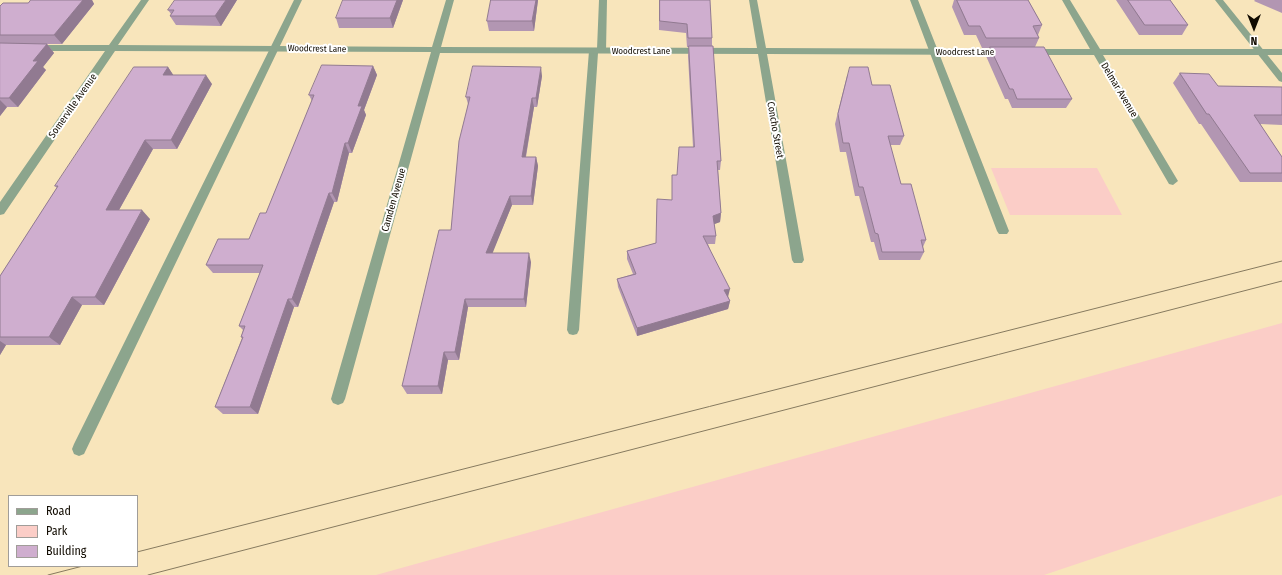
<!DOCTYPE html>
<html>
<head>
<meta charset="utf-8">
<style>
	body { margin:0 }
	#map { position:relative; width:1282px; height:575px; overflow:hidden; background:#f8e5bb; font-family:"Fira Sans Condensed",sans-serif }
	canvas { display:block }
	.legend { position:absolute; left:8px; top:495px; width:130px; height:72px; box-sizing:border-box; background:#fff; border:1px solid #a09d99; margin:0; padding:5px 7px; list-style:none; font-size:12px; color:#110b01 }
	.legend li { display:flex; align-items:center; gap:8px; height:20px }
	.legend b { width:20px; border:1px solid #a09d99 }
	.north { position:absolute; left:1234px; top:8px; width:40px; height:40px; -webkit-text-stroke:3px #fff; paint-order:stroke; rotate:180deg; font-size:11px; font-weight:700; line-height:16px; text-align:center; color:#110b01 }
	.north::after { content:''; display:block; margin:auto; width:14px; height:18px; background:#110b01; clip-path:polygon(50% 0,100% 100%,50% 72%,0 100%) }
</style>
</head>
<body>
<div id="map">
<canvas width="1282" height="575"></canvas>
<ul class="legend">
<li><b style="height:5px;background:#8ca58d"></b>Road</li>
<li><b style="height:11px;background:#fbcdc7"></b>Park</li>
<li><b style="height:11px;background:#cfaecf"></b>Building</li>
</ul>
<div class="north">N</div>
</div>
<script>
const context = document.querySelector('canvas').getContext('2d');
context.lineJoin = 'round';
function fillPath(path, color) { context.fillStyle = color; context.fill(path, 'evenodd'); }
function trace(path, color, width, dash) { context.strokeStyle = color; context.lineWidth = width; context.lineCap = dash ? 'butt' : 'round'; context.setLineDash(dash || []); context.stroke(path); }
function drawText(font, color, halo, rows, align = 'center') {
  context.font = font + ' "Fira Sans Condensed",sans-serif'; context.lineWidth = 4; context.setLineDash([]); context.textBaseline = 'middle'; context.strokeStyle = halo; context.fillStyle = color; for (const [text, x, y, turn = 0] of rows) {
    context.save(); context.translate(x, y); context.rotate((+turn || 0) * Math.PI / 180); context.textAlign = isNaN(turn) ? turn : align; if (halo) context.strokeText(text, 0, 0); context.fillText(text, 0, 0); context.restore();
  }
}
fillPath(new Path2D(`
	M991 168H1097L1122 215H1010Z
	M1282 323V495L1044 575H376Z`), '#fbcdc7');
fillPath(new Path2D(`
	M294 0H302L84 454 79 456 74 454 72 449 74 444Z
	M599 0H607L606 51 604 53H598L579 330 577 334 573 335 569 334 567 330 589 51 591 49H597Z
	M910 0H918L1009 231 1007 234H999L997 231Z
	M1215 0H1223L1282 73V82L1279 81Z`), '#8ca58d');
fillPath(new Path2D(`
	M141 0H149L118 45 432 47 446 0H454L441 47 757 48 749 0H757L766 48 1003 49 1008 52 1003 55 767 54 804 260 802 263H794L792 260 758 54 440 53 345 399 343 403 338 405 333 403 331 399 431 52 115 51 4 214 0 215V202L105 51H35L30 48 35 45H109Z
	M1062 0H1070L1100 49H1282V55H1103L1178 181 1173 185 1169 184 1094 55H1031L1026 52 1031 49H1090Z`), '#8ca58d');
trace(new Path2D(`
	M137 552 1282 261
	M48 575 83 566
	M148 575 1282 281`), '#867a5f', 1);
fillPath(new Path2D(`
	M31 0H92L94 4 62 44H47L54 53 43 67 46 70 18 107H7L0 116V6L28 3Z
	M237 0 221 26 176 25 170 16 171 14 168 10Z
	M403 0 393 28H339L336 18Z
	M491 0H538L534 31H489L487 21Z
	M659 0 712 38V46L721 161 720 170H718L721 213 720 222 714 224 716 236 715 244H708L730 301 728 309 637 336 618 287 617 279 633 274 627 259V251L656 243 672 200V175H677L693 147 688 56 689 47H687L686 33 659 30Z
	M954 0H1028L1042 25 1038 35 1039 38 1035 47 1072 99 1066 108H1012L1008 99H1005L986 56 990 48H982L976 35H964L952 7Z
	M1116 0H1170L1188 25 1182 35H1139Z
	M1255 0H1282V13L1254 1Z
	M373 66 377 75 364 110 366 115 352 153H349L337 202H334L298 307H294L258 414H223L215 407 242 338 241 337 243 330 239 326 260 273H213L206 265 249 239 266 213 312 101 309 95Z
	M168 67 173 75 212 84 177 149H153L119 210 150 219 104 305H82L60 345H6L0 355V276L57 188 55 186Z
	M1180 73 1218 86 1282 87V125L1260 124 1282 157V182H1240L1201 124H1199L1173 83Z
	M542 76 537 107H534L526 157H536L538 166 533 205H512L492 253 531 262 526 307H468L459 360H448L442 394H407L402 386 451 230 468 104 466 97Z
	M847 76 872 85 904 136 900 145H890L901 184 926 240 923 247 924 252 920 260H879L874 242H871L859 196H855L846 152H840L835 124Z`), '#b296b2');
fillPath(new Path2D(`
	M83 0H92L94 4 62 44 54 35Z
	M226 0H237L221 26 215 16Z
	M397 0H403L393 28 390 18Z
	M536 0H538L534 31 532 21Z
	M47 44 54 53 43 67 46 70 18 107 9 98 33 61Z
	M373 66 377 75 364 110 366 115 352 153 348 143 358 106Z
	M168 67 174 76 163 75Z
	M541 67 542 76 537 107 536 98Z
	M206 75 212 84 177 149 171 140Z
	M532 98 534 107 524 166 522 157Z
	M0 100 7 107 0 116Z
	M145 140 153 149 114 219 106 210Z
	M345 143 349 153 337 202 332 193Z
	M536 157 538 166 533 205 531 196Z
	M329 193 334 202 298 307 292 299Z
	M510 196 512 205 489 262 486 253Z
	M142 210 150 219 104 305 95 297Z
	M721 213 720 222 712 225 713 216Z
	M529 253 531 262 526 307 524 299Z
	M730 289 728 297 723 299 724 290Z
	M72 297 82 305 60 345 49 337Z
	M288 299 294 307 258 414 250 407Z
	M465 299 468 307 459 360 455 352Z
	M730 301 728 309 637 336V328Z
	M0 341 6 345 0 355Z
	M444 352 448 360 442 394 438 386Z`), '#917a91');
const building = new Path2D(`
	M31 0H83L54 35H0V6L3 3H28Z
	M175 0H226L215 16H170L174 10H168Z
	M343 0H397L390 18H336Z
	M491 0H536L532 21H487Z
	M660 0H710L712 38H688L687 24 660 21Z
	M957 0H1028L1042 25 1033 26 1039 38H986L980 26H969Z
	M1128 0H1170L1188 25H1145Z
	M0 43 47 44 33 61H38L9 98H0Z
	M689 46H713L721 161H717L721 213 713 216 716 236H703L730 289 724 290 730 301 637 328 617 279 636 274 627 251 656 243 657 199 672 200V175H677L679 147H694Z
	M990 47H1044L1072 99H1017L1013 89H1010Z
	M322 65 373 66 358 106H362L348 143H345L332 193H329L292 299H288L250 407H215L243 337H241L245 326H239L263 265H206L218 239H249L260 213H266L314 95H309Z
	M473 66 541 67 536 98H532L522 157H536L531 196H510L486 253H529L524 299H465L455 352H444L438 386H402L439 230H451L459 141 470 97H466Z
	M134 67H168L163 75H206L171 140H145L106 210H142L95 297H72L49 337H0V276L58 186H55Z
	M850 67H868L872 85H890L904 136H888L901 184H911L926 240H921L924 252H882L878 234 875 233 863 187H859L849 143H843L838 114Z
	M1180 73 1209 74 1218 86 1282 87V115H1254L1282 157V173H1250L1209 114H1207Z`);
fillPath(building, '#cfaecf');
trace(building, '#917a91', 1);
drawText('9px', '#110b01', '#fff', [
	["Woodcrest Lane",317,49,1],
	["Woodcrest Lane",641,51],
	["Woodcrest Lane",965,52]
]);
drawText('10px', '#110b01', '#fff', [
	["Delmar Avenue",1119,90,59],
	["Somerville Avenue",73,106,-55],
	["Concho Street",775,130,80],
	["Camden Avenue",394,200,-74]
]);
</script>
</body>
</html>
